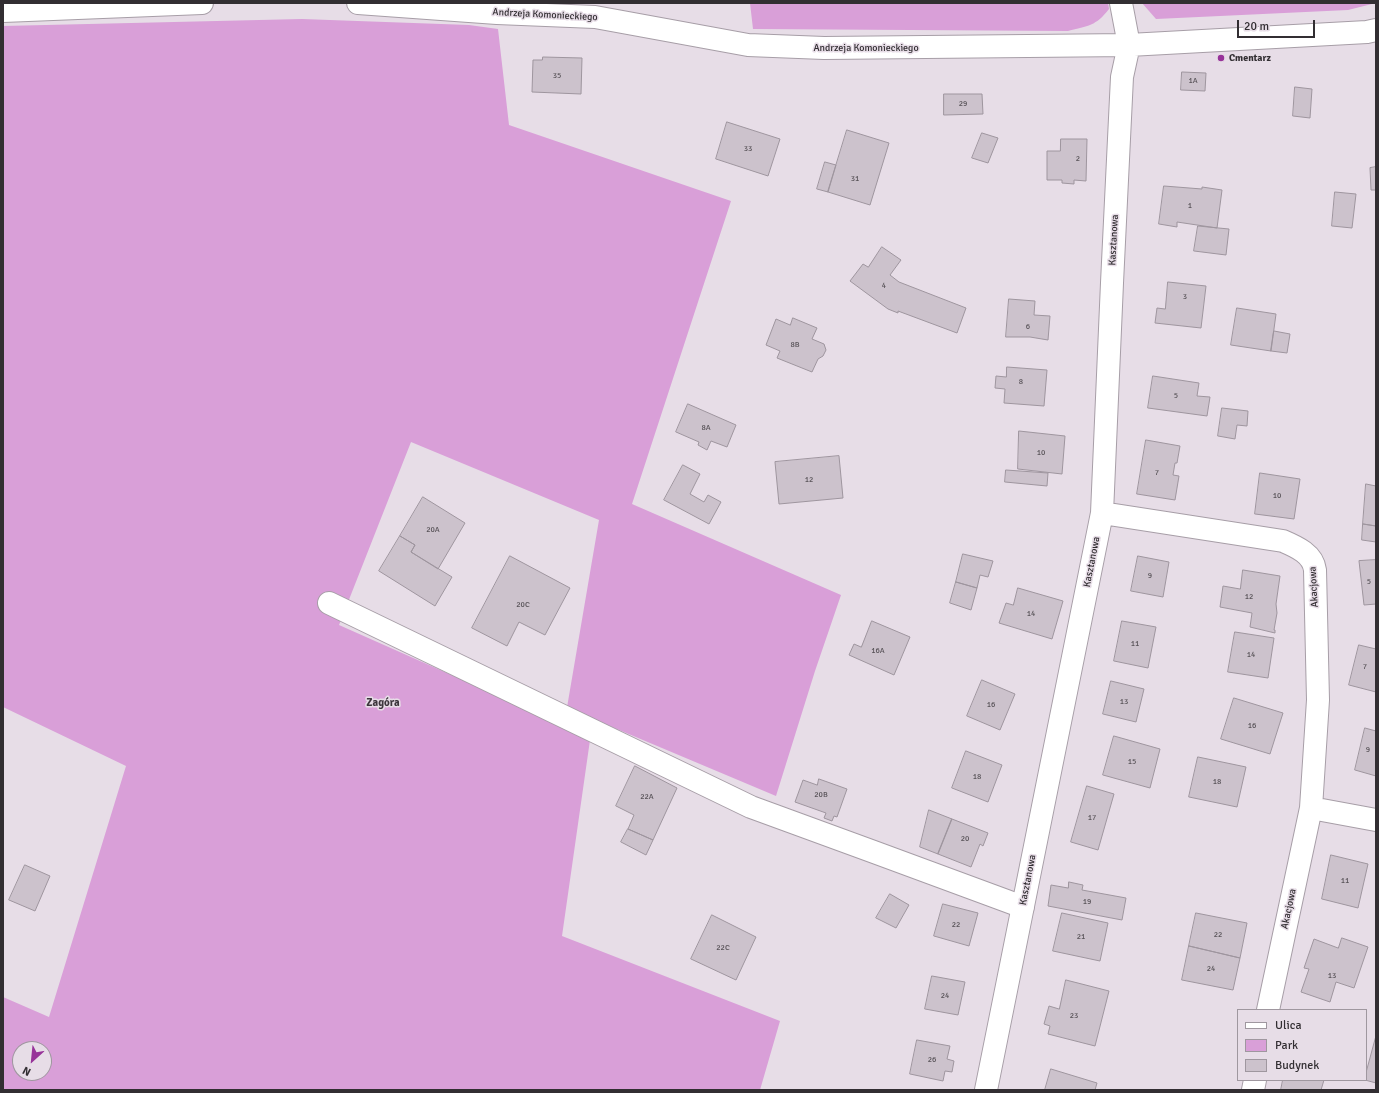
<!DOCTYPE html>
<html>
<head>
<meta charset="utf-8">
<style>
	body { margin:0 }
	#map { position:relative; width:1379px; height:1093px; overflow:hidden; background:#e7dde7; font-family:Signika,sans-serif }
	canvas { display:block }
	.frame { position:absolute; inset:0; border:4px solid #322e32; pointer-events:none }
	.legend { position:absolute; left:1237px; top:1009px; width:130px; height:72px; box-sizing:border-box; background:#e7dde7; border:1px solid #9f979f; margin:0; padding:5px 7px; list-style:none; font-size:12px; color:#322e32 }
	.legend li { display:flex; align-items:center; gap:8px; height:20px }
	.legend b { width:20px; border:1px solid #9f979f }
	.north { position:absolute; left:12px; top:1041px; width:40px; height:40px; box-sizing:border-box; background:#e7dde7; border:1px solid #9f979f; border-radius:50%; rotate:207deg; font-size:11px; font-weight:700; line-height:16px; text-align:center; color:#322e32 }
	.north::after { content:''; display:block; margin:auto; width:14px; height:18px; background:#973399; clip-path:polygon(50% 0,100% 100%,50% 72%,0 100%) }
	.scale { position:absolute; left:1237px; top:20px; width:78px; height:18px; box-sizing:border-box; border:2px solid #322e32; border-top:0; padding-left:5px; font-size:12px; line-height:14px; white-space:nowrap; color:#322e32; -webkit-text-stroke:3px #e7dde7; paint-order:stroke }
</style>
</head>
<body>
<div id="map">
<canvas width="1379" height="1093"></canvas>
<div class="frame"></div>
<ul class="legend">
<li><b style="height:5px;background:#fff"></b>Ulica</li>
<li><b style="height:11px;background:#d99fd8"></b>Park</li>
<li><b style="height:11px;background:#ccc2cc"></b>Budynek</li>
</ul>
<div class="north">N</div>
<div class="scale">20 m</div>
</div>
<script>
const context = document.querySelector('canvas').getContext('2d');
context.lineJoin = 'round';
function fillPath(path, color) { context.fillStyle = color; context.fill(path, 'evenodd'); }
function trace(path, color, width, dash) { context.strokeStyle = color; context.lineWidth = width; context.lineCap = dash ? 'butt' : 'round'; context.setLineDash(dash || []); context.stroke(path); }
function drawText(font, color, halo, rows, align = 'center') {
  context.font = font + ' Signika,sans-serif'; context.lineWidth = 3; context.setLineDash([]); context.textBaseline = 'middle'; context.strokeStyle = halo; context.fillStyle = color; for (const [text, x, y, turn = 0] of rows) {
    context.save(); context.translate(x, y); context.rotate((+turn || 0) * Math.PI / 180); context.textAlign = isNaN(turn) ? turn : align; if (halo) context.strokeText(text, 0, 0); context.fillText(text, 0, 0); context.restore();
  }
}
fillPath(new Path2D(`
	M750 3H1108L1109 9C1096 26 1088 26 1068 31L753 29Z
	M1142 3H1376L1348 10 1156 19Z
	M302 19 469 25 498 29 509 125 731 201 632 504 841 595 815 671 776 796 593 719 562 936 780 1021 760 1090H3V997L49 1017 126 766 3 707V26ZM411 442 599 520 564 725 339 625ZM20 1049H44V1073H20Z`), '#d99fd8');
const building = new Path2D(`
	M543 57 582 58 581 94 532 92 533 60H542Z
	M1182 72 1206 73 1205 91 1181 90Z
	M1295 87 1312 89 1310 118 1293 116Z
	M944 94H982L983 114 944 115Z
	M727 122 780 139 768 176 716 159Z
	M847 130 889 143 870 205 828 192Z
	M982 133 998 138 988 163 972 158Z
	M1061 139H1087L1086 181 1074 180V184L1062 183V180H1047V151H1060Z
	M825 162 836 165 828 192 817 189Z
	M1376 167V190H1371L1370 168Z
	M1164 186 1202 189V187L1222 190 1217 228 1177 222V227L1159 224Z
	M1335 192 1356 194 1352 228 1332 226Z
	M1198 226 1229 229 1226 255 1194 251Z
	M882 247 901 260 890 275 899 282 966 308 957 333 898 311V313L888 309 850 281 863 264 868 267Z
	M1168 282 1206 286 1201 328 1155 323 1157 308 1165 309Z
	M1009 299 1035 301 1034 315 1050 316 1048 340 1030 337H1006Z
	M1237 308 1276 314 1271 351 1231 345Z
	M793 318 817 328 812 339 824 344 826 350 823 356 818 359 812 372 777 358 780 351 766 345 776 319 790 325Z
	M1274 331 1290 334 1287 353 1271 351Z
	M1007 367 1047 370 1044 406 1004 403 1005 389 995 388 996 376 1006 377Z
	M1153 376 1199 383 1197 396 1210 397 1207 416 1148 408Z
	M688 404 736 425 727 447 711 441 707 450 698 445 699 442 676 432Z
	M1222 408 1248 411 1247 426 1237 425 1235 439 1218 436Z
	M1019 431 1065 436 1062 474 1018 469Z
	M1146 440 1180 446 1177 463H1175L1173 475 1179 476 1175 500 1137 494Z
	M839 456 843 498 779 504 775 462Z
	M683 465 700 474 690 494 704 502 708 495 721 502 709 524 664 500Z
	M1006 470 1048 473 1047 486 1005 482Z
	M1260 473 1300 479 1294 519 1255 514Z
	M1366 484 1376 486V526L1363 524Z
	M423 497 465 523 438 569 411 552 415 545 400 536Z
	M1363 524 1376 526V542L1362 540Z
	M400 536 415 545 411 552 452 577 435 606 379 571Z
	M963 554 993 561 988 577 980 575 977 588 956 582Z
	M510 556 570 588 545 635 519 622 507 646 472 628Z
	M1138 556 1169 562 1163 597 1131 591Z
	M1376 560V604L1364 605 1359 561Z
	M1243 570 1280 576 1276 604 1277 613 1274 630H1275V633L1250 627 1252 613 1220 607 1223 586 1240 589Z
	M956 582 977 588 971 610 950 603Z
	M1018 588 1063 601 1052 639 999 623 1006 603 1013 605Z
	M872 621 910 637 894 675 849 655 854 644 861 647Z
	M1122 621 1156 627 1148 668 1114 661Z
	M1235 632 1274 638 1268 678 1228 672Z
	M1359 645 1376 649V692L1349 685Z
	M982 680 1015 694 1000 730 967 716Z
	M1111 681 1144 689 1136 722 1103 714Z
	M1234 698 1283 713 1270 754 1221 739Z
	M1365 728 1376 731V776L1355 770Z
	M1114 736 1160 749 1150 788 1103 775Z
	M966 751 1002 765 988 802 952 788Z
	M1198 757 1246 767 1237 807 1189 797Z
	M635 766 677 788 653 840 628 829 634 815 616 806Z
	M819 779 847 789 837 817 834 816 832 821 824 818 826 813 795 802 803 780 817 785Z
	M1087 786 1114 794 1098 850 1071 842Z
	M929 810 952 819 938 854 920 847Z
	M952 819 988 833 983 846 980 844 971 867 938 854Z
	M628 829 653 840 646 855 621 842Z
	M1331 855 1368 864 1358 908 1322 899Z
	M25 865 50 876 35 911 9 900Z
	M1069 882 1083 885 1082 890 1126 898 1122 920 1048 906 1051 885 1068 888Z
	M890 894 909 905 896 928 876 918Z
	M943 904 978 913 969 946 934 936Z
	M1062 913 1108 923 1100 961 1053 951Z
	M1196 913 1247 923 1240 958 1189 946Z
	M712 915 756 937 736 980 691 959Z
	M1342 938 1368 947 1354 988 1336 982 1330 1002 1301 992 1309 969 1304 968 1314 939 1338 948Z
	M1189 946 1240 958 1233 990 1182 980Z
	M932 976 965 982 958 1015 925 1009Z
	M1066 980 1109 991 1095 1046 1048 1034 1050 1026 1044 1024 1049 1006 1059 1009Z
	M1376 1036V1083L1365 1080H1366V1073Z
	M917 1040 950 1046 947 1059 954 1061 952 1072 945 1071 943 1081 910 1074Z
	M1051 1069 1097 1083 1095 1090H1045Z
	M1283 1080H1324L1321 1090H1281Z`);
fillPath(building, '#ccc2cc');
trace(building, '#9e959e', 1);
const minor = new Path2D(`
	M358 3 497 13 595 17 748 45 824 48 1129 45 1367 32 1376 30
	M3 11 202 3
	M1102 513 1283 541C1297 547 1313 554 1315 570L1318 700 1311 808 1268 1010
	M329 603 751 807 874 852 1023 907
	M1311 808 1376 820
	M986 1090 1102 513 1112 283 1122 77 1129 45 1121 3
	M1253 1090 1255 1080`);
trace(minor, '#a79ea7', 24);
trace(minor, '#fff', 22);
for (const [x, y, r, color] of [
	[1221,58,4,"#973399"]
]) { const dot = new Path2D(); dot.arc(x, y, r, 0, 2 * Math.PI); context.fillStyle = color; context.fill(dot); trace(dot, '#e7dde7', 1.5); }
drawText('8px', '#585358', null, [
	["35",557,76],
	["1A",1193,81],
	["29",963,104],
	["33",748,149],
	["2",1078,159],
	["31",855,179],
	["1",1190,206],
	["4",884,286],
	["3",1185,297],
	["6",1028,327],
	["8B",795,345],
	["8",1021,382],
	["5",1176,396],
	["8A",706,428],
	["10",1041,453],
	["7",1157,473],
	["12",809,480],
	["10",1277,496],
	["20A",433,530],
	["9",1150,576],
	["5",1369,582],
	["12",1249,597],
	["20C",523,605],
	["14",1031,614],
	["11",1135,644],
	["16A",878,651],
	["14",1251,655],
	["7",1365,667],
	["13",1124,702],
	["16",991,705],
	["16",1252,726],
	["9",1368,750],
	["15",1132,762],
	["18",977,777],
	["18",1217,782],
	["20B",821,795],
	["22A",647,797],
	["17",1092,818],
	["20",965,839],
	["11",1345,881],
	["19",1087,902],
	["22",956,925],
	["22",1218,935],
	["21",1081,937],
	["22C",723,948],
	["24",1211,969],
	["13",1332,976],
	["24",945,996],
	["23",1074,1016],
	["26",932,1060]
]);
drawText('10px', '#322e32', '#e7dde7', [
	["Andrzeja Komonieckiego",545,15,3],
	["Andrzeja Komonieckiego",866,48],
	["Kasztanowa",1114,240,-87],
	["Kasztanowa",1092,562,-79],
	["Akacjowa",1314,587,-93],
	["Kasztanowa",1028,880,-79],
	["Akacjowa",1289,909,-78]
]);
drawText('bold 10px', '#322e32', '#e7dde7', [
	["Cmentarz",1229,58]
], 'left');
drawText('bold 11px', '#3d363d', '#e7dde7', [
	["Zagóra",383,703]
]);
</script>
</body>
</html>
